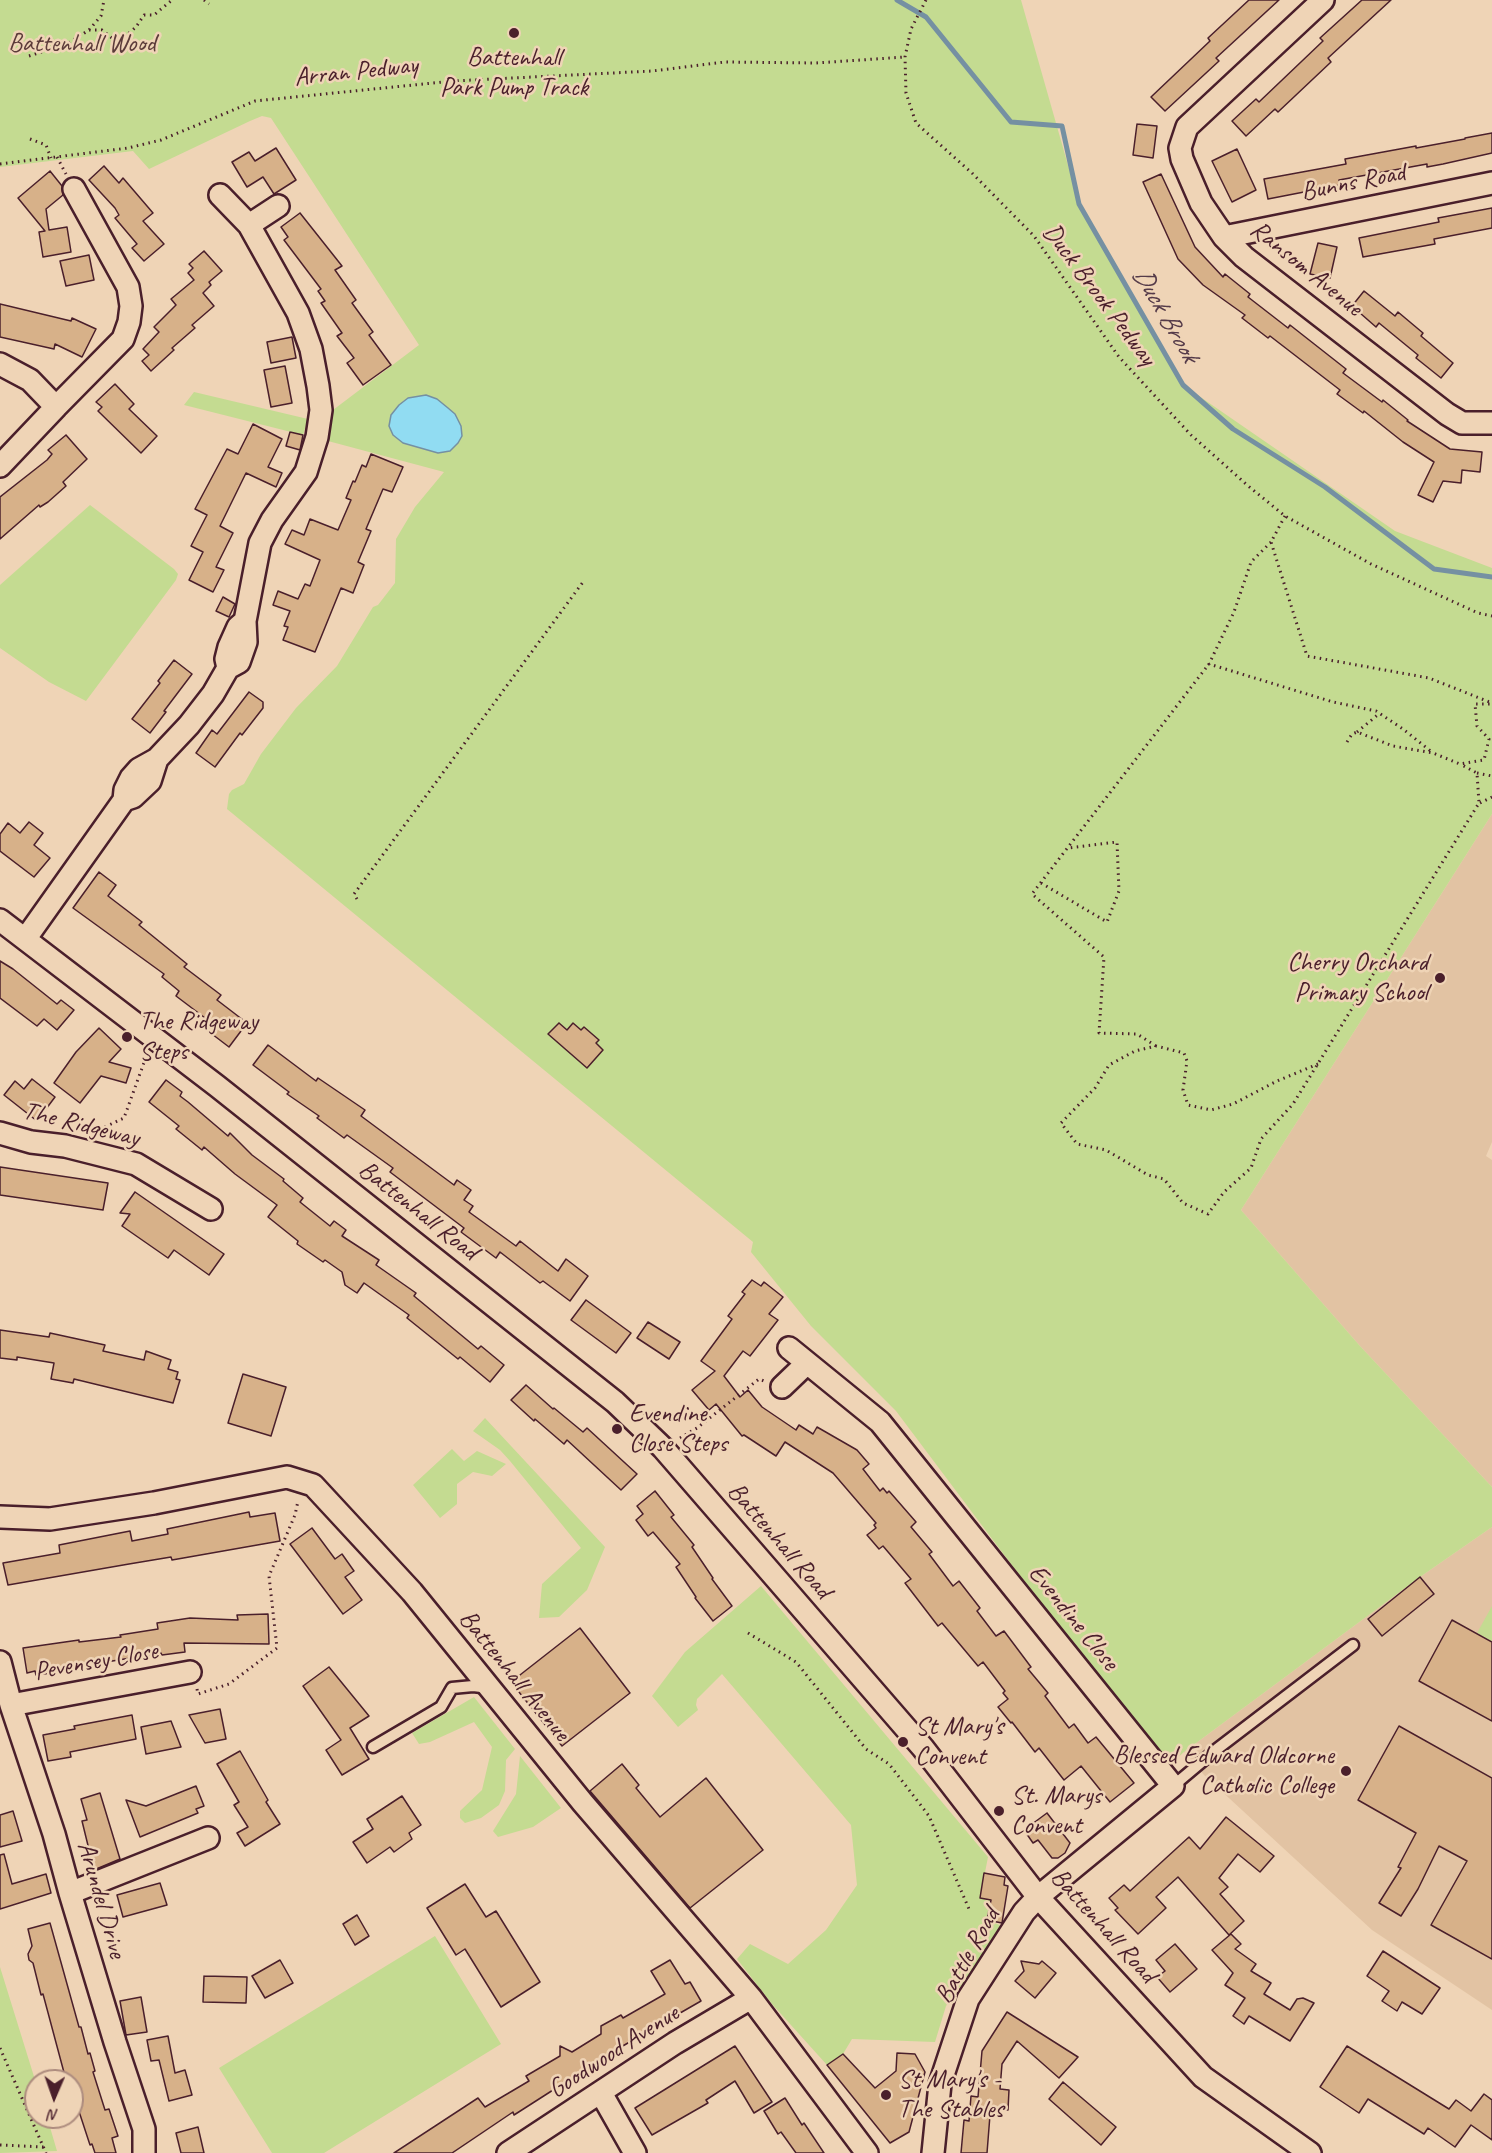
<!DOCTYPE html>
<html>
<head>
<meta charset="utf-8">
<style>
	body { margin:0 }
	#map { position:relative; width:1492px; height:2153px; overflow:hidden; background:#efd4b6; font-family:Caveat,sans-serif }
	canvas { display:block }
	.north { position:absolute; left:24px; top:2069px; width:60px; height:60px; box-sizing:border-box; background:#efd4b6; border:2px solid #ad8c7e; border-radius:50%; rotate:182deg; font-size:16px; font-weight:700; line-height:24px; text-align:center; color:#4a1f2b }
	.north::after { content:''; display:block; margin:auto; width:21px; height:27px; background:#4a1f2b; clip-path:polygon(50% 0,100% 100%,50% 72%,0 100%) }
</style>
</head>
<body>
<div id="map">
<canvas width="1492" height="2153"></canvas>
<div class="north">N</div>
</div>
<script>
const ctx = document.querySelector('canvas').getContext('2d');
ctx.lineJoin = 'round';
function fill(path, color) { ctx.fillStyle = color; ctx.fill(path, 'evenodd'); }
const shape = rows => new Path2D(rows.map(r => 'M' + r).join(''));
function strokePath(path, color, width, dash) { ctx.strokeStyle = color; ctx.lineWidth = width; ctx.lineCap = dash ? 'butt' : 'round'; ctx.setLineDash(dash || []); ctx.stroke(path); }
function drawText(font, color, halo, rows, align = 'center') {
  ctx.font = font + ' Caveat,sans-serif'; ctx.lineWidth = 5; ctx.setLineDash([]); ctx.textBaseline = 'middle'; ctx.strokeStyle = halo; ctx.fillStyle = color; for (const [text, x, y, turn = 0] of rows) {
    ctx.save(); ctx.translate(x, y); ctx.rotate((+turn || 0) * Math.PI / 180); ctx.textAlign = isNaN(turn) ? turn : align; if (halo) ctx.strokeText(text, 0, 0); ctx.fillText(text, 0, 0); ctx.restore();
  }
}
fill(shape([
	[1492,814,1492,1142,1486,1156,1492,1160,1492,1487,1360,1346,1241,1210],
	[1492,1527,1492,2010,1372,1930,1204,1775,1184,1752,1420,1577]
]), '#e2c3a3');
fill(shape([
	[0,0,1021,0,1079,204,1183,385,1395,531,1492,568,1492,814,1241,1210,1360,1346,1492,1487,1492,1527,1420,1577,1184,1752,1165,1769,896,1411,811,1326,751,1252,753,1242,227,809,229,794,232,790,244,784,261,754,296,708,337,666,373,607,378,605,395,583,396,539,415,507,444,472,328,441,333,410,419,345,271,118,262,116,250,121,149,169,133,151,0,167],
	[194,392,308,419,303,435,184,405],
	[90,505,174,569,178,574,176,580,86,701,49,682,0,648,0,585],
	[485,1418,605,1547,587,1590,559,1617,539,1618,542,1584,581,1548,510,1461,500,1450,473,1431],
	[452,1449,464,1461,477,1451,506,1464,492,1476,473,1472,457,1484,457,1504,440,1518,413,1485],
	[761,1586,988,1857,980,1898,991,1900,988,1920,1004,1927,946,2006,935,2042,852,2039,843,2054,827,2065,772,2004,737,1959,750,1944,788,1964,826,1930,857,1885,851,1825,722,1674,697,1699,696,1705,698,1710,678,1727,652,1696,685,1652],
	[1492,1606,1492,1642,1477,1633],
	[474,1697,515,1749,506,1760,505,1791,499,1805,481,1818,465,1823,460,1818,460,1811,482,1790,492,1747,474,1722,430,1742,419,1744,412,1733],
	[520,1756,561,1808,533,1827,498,1837,493,1831,516,1794],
	[435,1936,501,2044,324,2153,272,2153,219,2068],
	[0,1967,36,2083,36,2117,47,2117,57,2151,0,2153]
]), '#c4db91');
const water = shape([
	[426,395,437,399,448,408,455,414,461,426,462,436,458,443,450,451,438,453,403,443,393,435,389,426,391,415,399,405,408,398,426,395]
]);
fill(water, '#91dcf2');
strokePath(water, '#7590a2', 1.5);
strokePath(shape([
	[897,0,926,17,1011,122,1062,126,1079,204,1183,385,1233,429,1325,487,1434,569,1492,577]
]), '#7590a2', 5);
const building = shape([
	[1249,0,1279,0,1216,58,1219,61,1165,111,1151,97,1210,41,1208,38,1249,0],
	[1362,0,1391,0,1328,58,1331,62,1278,112,1275,109,1246,136,1232,121,1256,99,1259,102,1323,41,1320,38,1362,0],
	[1137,124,1157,126,1153,158,1133,155,1137,124],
	[1492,133,1492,153,1443,164,1427,167,1427,164,1339,180,1340,185,1268,199,1264,179,1346,164,1345,159,1416,146,1416,148,1465,139,1465,138,1492,133],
	[276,148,296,180,274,194,263,177,247,187,232,162,249,152,255,161,276,148],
	[1237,149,1256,190,1232,202,1212,161,1237,149],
	[104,166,119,183,123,178,153,213,143,221,164,244,144,261,132,248,137,244,115,218,119,215,115,208,89,180,104,166],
	[50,171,62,186,63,195,46,209,49,230,67,227,71,252,43,257,39,232,45,231,18,198,50,171],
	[1161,174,1195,247,1223,277,1225,274,1250,294,1248,297,1288,328,1290,325,1346,369,1343,373,1382,402,1383,400,1408,420,1407,421,1450,449,1482,452,1480,472,1462,470,1461,483,1443,481,1433,502,1418,495,1434,462,1403,442,1364,411,1363,413,1337,394,1340,390,1270,336,1268,338,1242,318,1245,315,1203,285,1178,259,1143,182,1161,174],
	[1492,208,1492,228,1434,239,1435,244,1363,257,1359,238,1439,222,1438,218,1492,208],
	[300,213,342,266,335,270,356,300,352,303,373,332,369,335,391,365,363,385,347,363,354,358,337,336,342,333,321,303,325,301,318,291,321,289,284,240,288,237,281,227,300,213],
	[1318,243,1337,247,1330,278,1310,274,1318,243],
	[204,251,222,271,209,282,211,285,203,293,214,306,192,325,195,328,172,348,174,350,151,371,142,361,149,355,143,349,159,332,154,327,176,305,171,299,194,280,188,273,193,268,189,264,204,251],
	[89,255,94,280,66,286,60,261,89,255],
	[1364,291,1395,316,1398,312,1423,333,1421,336,1453,363,1441,378,1416,358,1418,355,1379,323,1376,327,1352,306,1364,291],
	[0,304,71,321,72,318,96,329,82,357,55,344,54,349,0,337,0,304],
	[292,337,296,358,271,363,267,342,292,337],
	[285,366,292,403,271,407,264,370,285,366],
	[115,384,134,404,129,409,157,436,141,453,98,411,102,407,96,402,115,384],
	[253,424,282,439,268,467,282,473,276,487,246,473,220,526,233,533,216,567,224,570,213,592,189,580,203,552,191,546,207,515,195,509,227,449,238,454,253,424],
	[290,432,303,435,300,450,286,446,290,432],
	[66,435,87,459,63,482,66,486,48,502,40,507,39,505,0,539,0,497,47,460,52,454,48,450,66,435],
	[371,454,403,467,392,492,383,489,366,529,371,531,358,562,364,565,353,593,341,588,315,652,283,640,288,627,284,626,290,611,273,605,278,591,298,599,305,584,310,586,320,560,285,544,292,530,304,535,310,519,338,530,351,500,346,498,353,481,355,482,362,465,366,467,371,454],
	[223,597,235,604,229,617,216,611,223,597],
	[174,660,192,674,164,711,166,712,150,733,132,719,160,683,158,681,174,660],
	[249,692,263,702,263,708,242,735,240,733,215,767,196,753,212,730,217,734,249,692],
	[29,822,43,833,34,845,50,858,34,877,0,851,0,834,8,823,20,833,29,822],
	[99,872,116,885,108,896,142,922,139,925,187,964,184,967,221,995,217,1000,247,1023,229,1047,208,1031,213,1024,176,996,179,991,162,977,164,974,73,908,99,872],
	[0,961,13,969,57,1004,61,1000,74,1010,57,1030,44,1019,37,1026,0,998,0,961],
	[559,1023,567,1030,573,1023,581,1030,584,1027,599,1040,596,1043,603,1050,587,1068,548,1034,559,1023],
	[99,1028,121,1049,109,1062,131,1068,126,1083,101,1076,80,1103,54,1083,76,1052,99,1028],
	[268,1045,316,1081,318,1078,365,1110,361,1116,454,1185,457,1180,471,1190,464,1200,473,1206,469,1212,516,1246,520,1241,558,1271,566,1259,588,1276,570,1301,543,1281,540,1283,500,1252,496,1258,461,1232,464,1228,390,1172,393,1168,347,1135,344,1138,317,1118,319,1116,287,1094,289,1092,253,1065,268,1045],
	[32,1079,55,1097,37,1121,4,1095,15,1081,24,1089,32,1079],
	[166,1080,182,1092,180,1096,188,1102,228,1136,230,1133,252,1155,284,1179,283,1181,303,1198,300,1202,330,1226,334,1221,346,1230,342,1236,379,1260,376,1265,416,1293,414,1296,478,1349,481,1346,504,1365,490,1382,460,1357,458,1359,407,1318,409,1315,364,1283,357,1293,345,1285,342,1272,325,1260,323,1262,297,1244,298,1241,268,1217,277,1205,235,1174,204,1147,202,1150,176,1129,179,1126,149,1102,166,1080],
	[0,1167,108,1183,103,1210,0,1195,0,1167],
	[135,1192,224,1254,209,1275,174,1250,168,1258,122,1226,130,1214,120,1213,135,1192],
	[752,1280,761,1286,764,1282,783,1297,769,1314,778,1320,750,1356,743,1351,724,1376,740,1397,748,1390,762,1407,796,1430,799,1425,813,1434,817,1427,857,1450,869,1464,863,1469,880,1491,883,1488,887,1493,889,1491,916,1522,911,1527,932,1552,929,1554,953,1586,959,1581,980,1608,977,1611,996,1636,1004,1631,1031,1667,1028,1669,1048,1693,1045,1696,1069,1728,1074,1724,1088,1743,1096,1737,1134,1783,1110,1802,1081,1766,1064,1780,1039,1748,1035,1752,1012,1722,1011,1723,998,1707,1008,1699,1003,1693,1005,1691,983,1662,978,1666,942,1623,938,1626,905,1583,911,1579,883,1546,879,1549,867,1535,876,1528,874,1525,876,1523,833,1473,785,1442,776,1456,744,1435,742,1436,716,1404,709,1410,692,1390,715,1371,701,1361,732,1319,728,1316,745,1294,742,1292,752,1280],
	[586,1300,631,1333,616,1353,571,1320,586,1300],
	[648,1322,680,1342,669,1359,637,1338,648,1322],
	[0,1330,49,1337,50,1333,105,1345,103,1351,144,1360,146,1351,171,1360,168,1369,178,1372,176,1379,180,1380,173,1403,74,1379,73,1383,51,1379,54,1363,17,1357,17,1360,0,1358,0,1330],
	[243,1374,286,1387,271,1436,228,1423,243,1374],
	[526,1385,553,1409,554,1408,583,1432,587,1428,637,1474,621,1490,567,1440,564,1444,535,1419,534,1421,511,1400,526,1385],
	[655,1491,674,1515,671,1517,694,1545,692,1547,713,1578,712,1579,732,1606,713,1621,695,1598,696,1597,676,1567,680,1564,653,1532,648,1536,636,1520,643,1514,637,1506,655,1491],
	[249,1512,250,1517,275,1513,280,1541,172,1560,171,1557,129,1564,8,1585,3,1563,60,1553,59,1545,130,1531,132,1541,168,1534,167,1529,249,1512],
	[312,1528,335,1559,342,1554,354,1571,345,1577,362,1600,343,1614,290,1544,312,1528],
	[1420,1577,1434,1594,1382,1636,1368,1619,1420,1577],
	[268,1614,269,1644,184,1643,185,1652,162,1655,161,1653,88,1665,88,1662,50,1669,51,1673,36,1675,35,1671,27,1673,23,1648,79,1640,79,1642,121,1637,120,1635,158,1629,157,1623,190,1618,238,1620,237,1615,268,1614],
	[1452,1620,1492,1642,1492,1721,1419,1681,1452,1620],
	[580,1628,630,1693,562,1746,511,1682,580,1628],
	[329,1667,369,1716,350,1728,369,1759,342,1775,326,1750,341,1740,303,1686,329,1667],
	[220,1709,226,1739,205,1743,189,1715,220,1709],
	[132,1715,136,1739,70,1752,71,1757,48,1761,43,1735,75,1729,74,1726,132,1715],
	[171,1721,181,1747,146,1754,141,1727,171,1721],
	[1399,1726,1492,1778,1492,1959,1431,1925,1467,1861,1439,1846,1418,1889,1401,1916,1379,1903,1401,1868,1398,1867,1416,1833,1358,1800,1399,1726],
	[240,1751,268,1800,266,1802,280,1824,245,1846,237,1833,248,1827,234,1805,239,1802,217,1764,240,1751],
	[622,1764,639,1785,636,1788,660,1817,706,1778,763,1850,690,1908,590,1791,622,1764],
	[196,1786,204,1806,196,1809,198,1813,140,1837,126,1800,146,1806,196,1786],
	[100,1793,120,1859,94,1870,82,1821,87,1820,81,1799,100,1793],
	[402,1796,421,1825,409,1833,412,1839,394,1852,390,1847,367,1863,353,1842,373,1829,367,1819,402,1796],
	[13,1811,22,1841,0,1847,0,1815,13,1811],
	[1047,1813,1070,1843,1065,1853,1058,1858,1052,1858,1038,1840,1033,1843,1024,1830,1047,1813],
	[1226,1817,1274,1856,1260,1872,1238,1854,1219,1878,1228,1887,1220,1894,1244,1921,1229,1935,1178,1877,1156,1897,1166,1908,1138,1934,1115,1910,1118,1908,1109,1898,1124,1885,1130,1891,1189,1837,1200,1849,1226,1817],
	[4,1854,12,1884,46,1874,51,1893,0,1909,0,1855,4,1854],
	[984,1873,1005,1877,1004,1885,1008,1886,1002,1923,987,1920,991,1900,980,1898,984,1873],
	[160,1883,167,1905,123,1917,117,1895,160,1883],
	[465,1884,486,1917,496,1911,540,1982,501,2007,465,1949,456,1955,427,1908,465,1884],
	[357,1915,369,1936,355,1945,343,1924,357,1915],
	[50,1923,79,2027,81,2027,88,2054,90,2053,95,2071,93,2072,105,2110,109,2109,118,2136,112,2138,116,2153,95,2153,92,2144,90,2145,72,2090,72,2081,66,2080,43,1994,41,1995,33,1963,29,1960,28,1954,32,1946,28,1929,50,1923],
	[1231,1934,1241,1944,1235,1949,1256,1964,1251,1971,1271,1983,1264,1994,1290,2010,1297,1999,1303,1998,1314,2003,1290,2041,1249,2016,1244,2024,1233,2016,1245,1998,1225,1985,1233,1973,1212,1950,1231,1934],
	[1175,1944,1197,1969,1170,1992,1157,1977,1165,1971,1156,1960,1175,1944],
	[1383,1951,1440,1988,1422,2014,1402,2002,1397,2011,1382,2001,1389,1991,1367,1976,1383,1951],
	[280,1960,293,1983,265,1998,252,1976,280,1960],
	[670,1960,685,1984,690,1982,701,2001,614,2051,514,2115,513,2112,452,2153,394,2153,478,2098,485,2107,529,2081,526,2076,560,2056,560,2046,572,2052,601,2034,601,2026,621,2015,623,2018,665,1994,651,1971,670,1960],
	[1021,1961,1039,1964,1042,1961,1056,1973,1035,1998,1015,1981,1024,1971,1021,1961],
	[204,1976,247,1977,246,2003,203,2002,204,1976],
	[141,1997,147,2032,126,2035,120,2001,141,1997],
	[1007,2012,1078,2057,1059,2078,1017,2041,1002,2064,1000,2089,1009,2090,1008,2110,996,2109,996,2115,990,2115,987,2153,961,2153,964,2120,969,2121,971,2096,978,2097,982,2051,1007,2012],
	[168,2036,175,2073,185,2070,192,2095,169,2101,159,2060,151,2061,147,2040,168,2036],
	[735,2046,772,2102,754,2113,735,2081,706,2100,708,2103,652,2135,635,2108,735,2046],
	[1347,2046,1449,2109,1456,2100,1471,2111,1484,2094,1492,2100,1492,2140,1471,2125,1455,2147,1428,2128,1424,2134,1368,2099,1359,2113,1320,2087,1347,2046],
	[897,2053,915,2054,925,2072,909,2132,890,2143,827,2065,843,2054,875,2088,896,2071,897,2053],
	[1063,2082,1116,2127,1101,2145,1049,2099,1063,2082],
	[785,2098,802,2125,804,2123,824,2153,796,2153,781,2132,778,2134,764,2111,785,2098],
	[198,2127,204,2153,181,2153,176,2133,198,2127]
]);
fill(building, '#d7b189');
strokePath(building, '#4a1f2b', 1.5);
const lane = shape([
	[373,1747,441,1707,452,1688,473,1686,490,1688],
	[1173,1786,1217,1749,1353,1645]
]);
const street = shape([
	[1323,0,1187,127,1180,148,1182,159,1201,203,1224,237,1244,257,1447,414,1462,423,1492,423],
	[249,225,278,206],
	[1224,237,1492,183],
	[0,364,30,380,56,407,0,466],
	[56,407,123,339,129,322,131,306,128,287,74,189],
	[228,668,226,659,229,647,238,627,245,621],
	[124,800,133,797,150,781,157,759],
	[0,920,217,1086,615,1402,663,1448,923,1748,1038,1897,1203,2077,1310,2153],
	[26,938,124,800,125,790,131,778,139,769,157,759,189,725,213,694,228,668,239,662,246,642,245,621,260,543,272,520,306,472,317,437,321,410,318,386,311,349,298,313,249,225,220,195],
	[0,1133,31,1142,65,1146,136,1164,211,1209],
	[789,1348,880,1422,1173,1786,1038,1897,1024,1912,968,1999,940,2084,933,2153],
	[782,1387,806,1364],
	[0,1517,50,1519,154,1503,287,1477,313,1485,412,1592,583,1803,751,1998,867,2153],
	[0,1662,11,1705,54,1834,70,1893,115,2042,144,2129,144,2153],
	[11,1705,190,1672],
	[70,1893,208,1838],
	[601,2093,635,2153],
	[508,2153,675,2043,751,1998]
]);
strokePath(lane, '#4a1f2b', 15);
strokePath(street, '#4a1f2b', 26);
strokePath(shape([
	[204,0,209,4],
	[926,0,911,29,905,57,906,93,916,123,972,173,1034,236,1119,357,1191,435,1247,485,1285,516,1371,564,1478,613,1492,616],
	[89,30,102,30,118,43,136,27,144,15,154,15,172,0],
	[29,56,67,44,89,30,101,16,104,0],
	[30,139,46,145,51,158],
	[57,157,66,174],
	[0,164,128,148,161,140,255,101,453,81,652,71,725,62,816,63,905,57],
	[1285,516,1271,542,1307,656,1429,678,1492,703],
	[1271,542,1251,562,1234,612,1209,664,1333,702,1376,711,1403,729,1433,753],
	[1357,732,1380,713],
	[1347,742,1352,734,1357,732,1393,746,1433,753,1460,764,1484,760,1489,739,1477,726,1475,704,1492,704],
	[1477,773,1492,776],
	[1480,803,1492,797],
	[1041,883,1107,922,1119,891,1117,842,1068,848],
	[357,899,354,894,583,582],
	[1156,1046,1137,1034,1099,1033,1104,957,1032,894,1209,664],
	[1318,1064,1277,1081,1233,1104,1211,1110,1188,1105,1183,1090,1187,1061,1184,1053,1156,1046,1135,1051,1109,1065,1095,1088,1061,1123,1077,1144,1106,1150,1148,1175,1164,1179,1183,1203,1208,1214,1224,1192,1251,1168,1261,1139,1293,1104,1479,803,1477,773,1460,764],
	[94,1132,124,1118,146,1057],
	[680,1438,697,1428,759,1379,764,1381],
	[748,1633,796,1662,866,1749,889,1764,929,1816,969,1909],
	[197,1689,198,1694,229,1684,277,1648,269,1576,295,1515,298,1501],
	[0,2048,46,2153],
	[0,2145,44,2147]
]), '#4a1f2b', 3, [1.5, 4.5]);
strokePath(lane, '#efd4b6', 10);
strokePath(street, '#efd4b6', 21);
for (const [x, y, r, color] of [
	[514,33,6,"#4a1f2b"],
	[1440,978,6,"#4a1f2b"],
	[127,1037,6,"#4a1f2b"],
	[617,1429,6,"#4a1f2b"],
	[903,1742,6,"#4a1f2b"],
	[1346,1771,6,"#4a1f2b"],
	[999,1811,6,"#4a1f2b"],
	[886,2095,6,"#4a1f2b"]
]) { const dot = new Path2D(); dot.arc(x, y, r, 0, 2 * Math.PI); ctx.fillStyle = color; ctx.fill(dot); strokePath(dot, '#efd4b6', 2); }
drawText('26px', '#5c3b3a', '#efd4b6', [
	["Battenhall Wood",82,44]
]);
drawText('26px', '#4a1f2b', '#efd4b6', [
	["Battenhall",514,58,"center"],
	["Park Pump Track",514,88,"center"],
	["Cherry Orchard",1428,963,"right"],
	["Primary School",1428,993,"right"],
	["The Ridgeway",139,1022],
	["Steps",139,1052],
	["Evendine",629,1414],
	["Close Steps",629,1444],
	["St Mary's",915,1727],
	["Convent",915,1757],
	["Blessed Edward Oldcorne",1334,1756,"right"],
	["Catholic College",1334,1786,"right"],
	["St. Marys",1011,1796],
	["Convent",1011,1826],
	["St Mary's -",898,2080],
	["The Stables",898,2110]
], 'left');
drawText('26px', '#4a1f2b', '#efd4b6', [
	["Arran Pedway",356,72,-6],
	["Bunns Road",1353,183,-11],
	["Ransom Avenue",1306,269,39],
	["Duck Brook Pedway",1099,295,53],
	["The Ridgeway",81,1125,14],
	["Battenhall Road",418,1211,38],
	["Battenhall Road",779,1541,49],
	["Evendine Close",1073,1618,51],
	["Pevensey Close",96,1662,-10],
	["Battenhall Avenue",514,1676,51],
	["Arundel Drive",101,1900,74],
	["Battenhall Road",1103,1926,48],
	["Battle Road",968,1956,-61],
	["Goodwood Avenue",614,2052,-33]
]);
drawText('italic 27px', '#553b49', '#efd4b6', [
	["Duck Brook",1165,315,60]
]);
</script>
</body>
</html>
